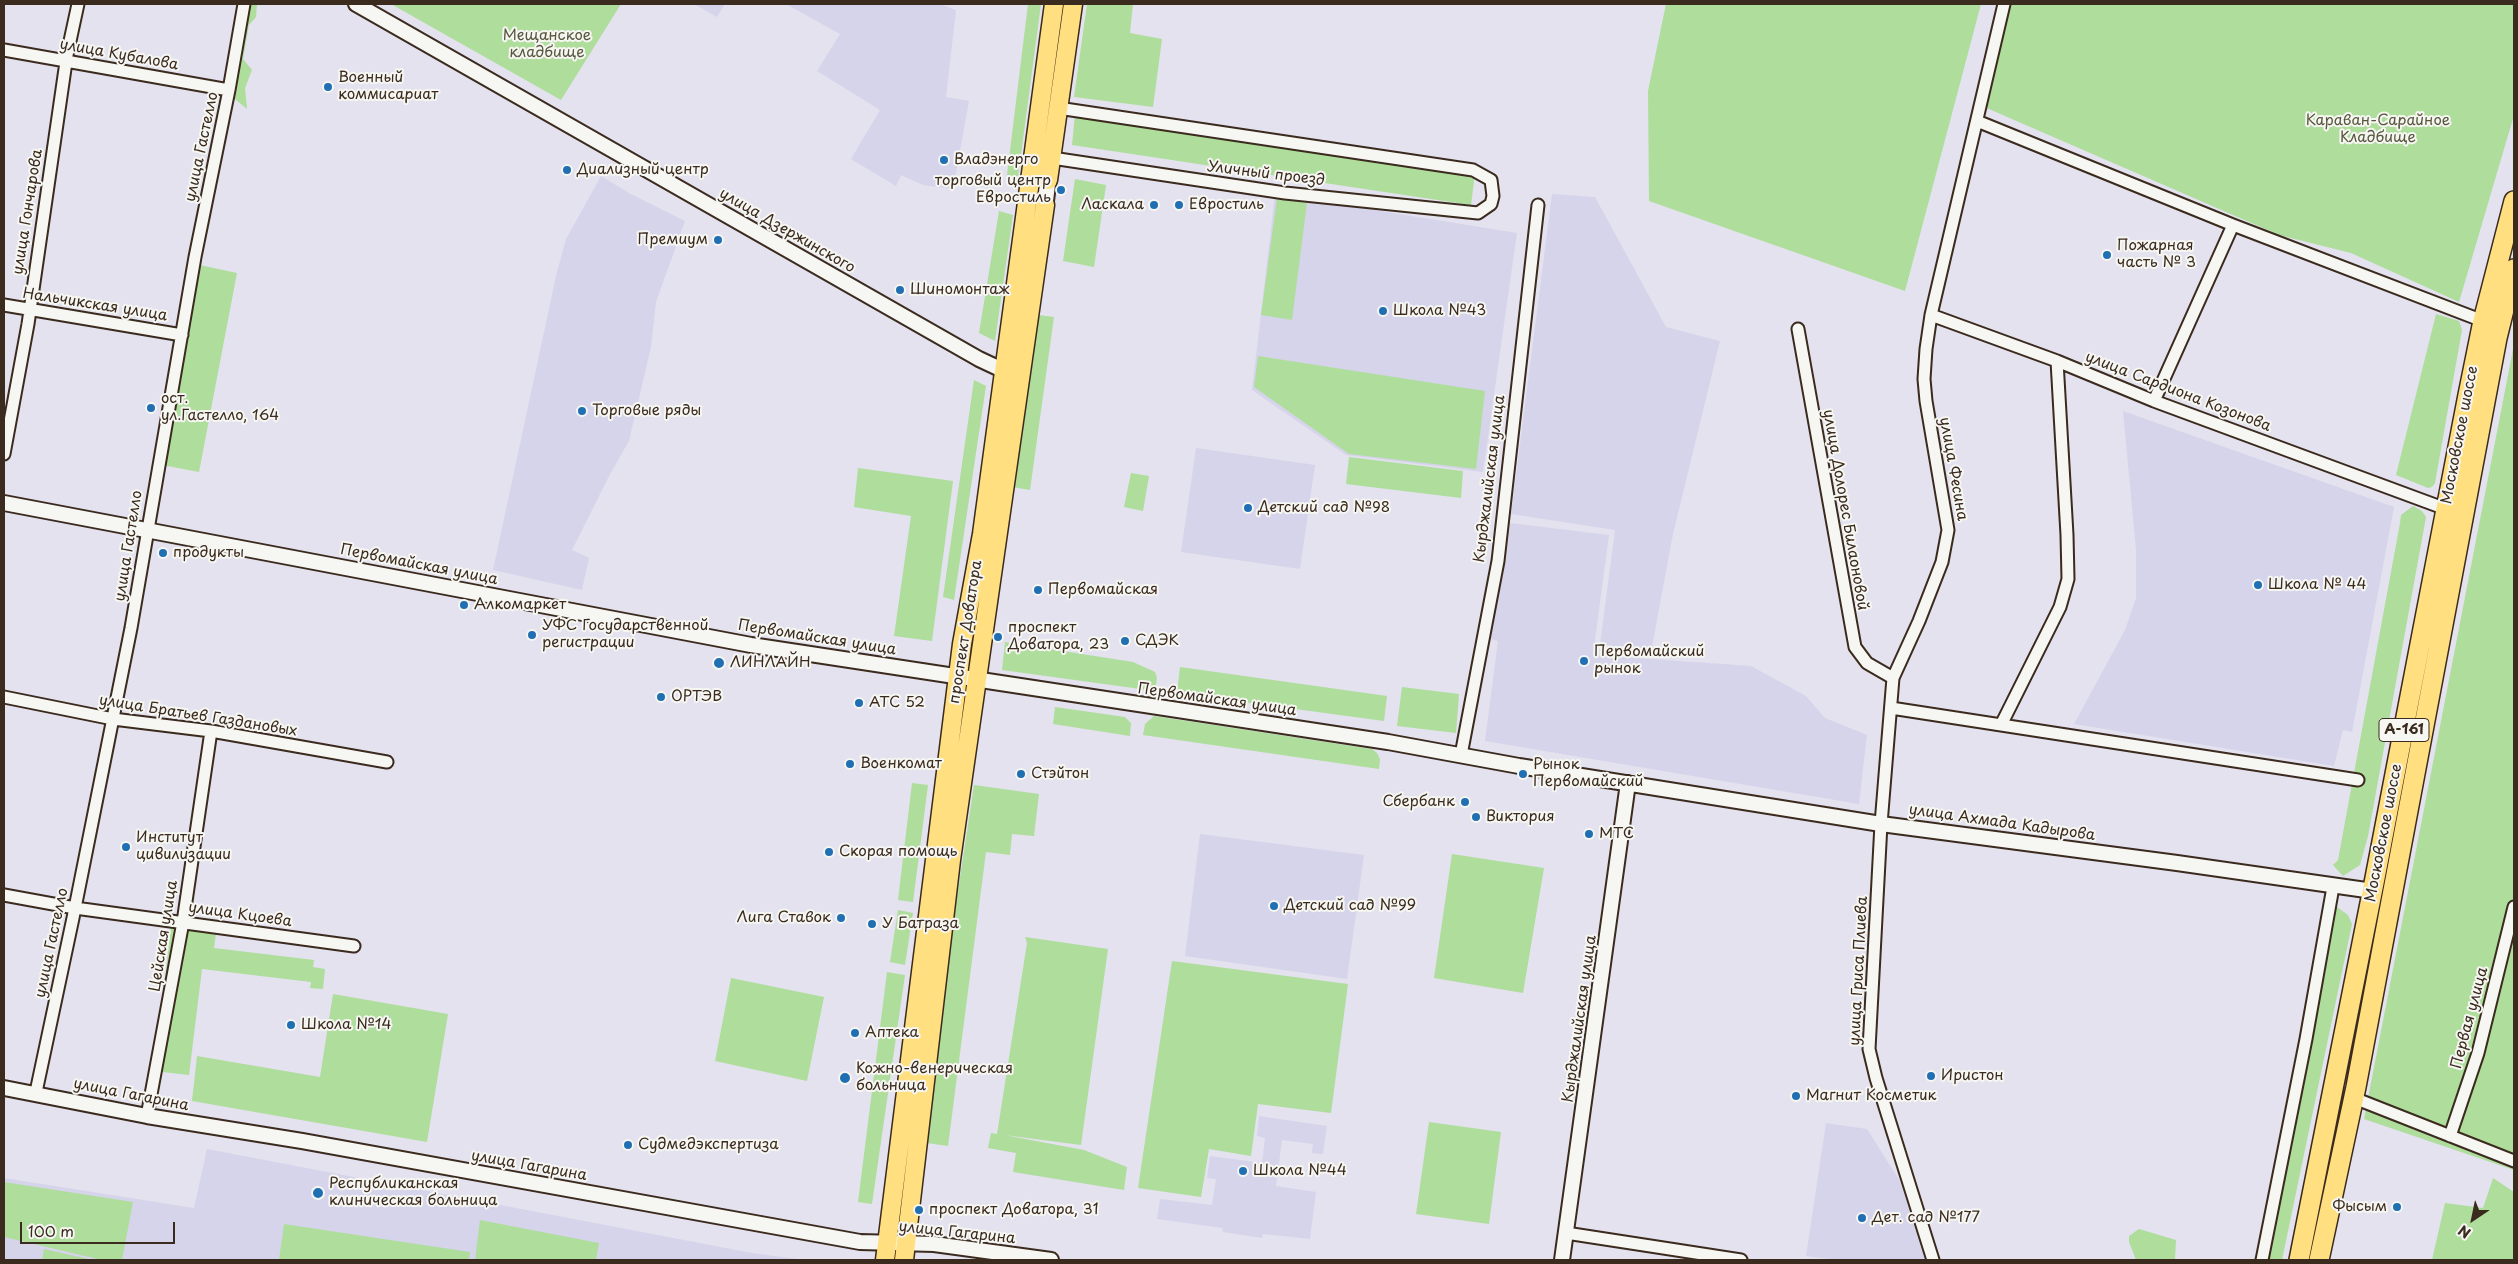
<!DOCTYPE html>
<html>
<head>
<meta charset="utf-8">
<style>
	body { margin:0 }
	#map { position:relative; width:2518px; height:1264px; overflow:hidden; background:#e3e2ee; font-family:"Playpen Sans",sans-serif }
	canvas { display:block }
	.frame { position:absolute; inset:0; border:5px solid #3b2a1e; pointer-events:none }
	.north { position:absolute; left:2448px; top:1194px; width:50px; height:50px; -webkit-text-stroke:4px #f6f6f2; paint-order:stroke; rotate:214deg; font-size:14px; font-weight:700; line-height:20px; text-align:center; color:#3b2a1e }
	.north::after { content:''; display:block; margin:auto; width:18px; height:22px; background:#3b2a1e; clip-path:polygon(50% 0,100% 100%,50% 72%,0 100%) }
	.scale { position:absolute; left:20px; top:1222px; width:155px; height:22px; box-sizing:border-box; border:2px solid #3b2a1e; border-top:0; padding-left:6px; font-size:15px; line-height:18px; white-space:nowrap; color:#3b2a1e; -webkit-text-stroke:4px #f6f6f2; paint-order:stroke }
</style>
</head>
<body>
<div id="map">
<canvas width="2518" height="1264"></canvas>
<div class="frame"></div>
<div class="north">N</div>
<div class="scale">100 m</div>
</div>
<script>
const ctx = document.querySelector('canvas').getContext('2d');
ctx.lineJoin = 'round';
function fill(path, color) { ctx.fillStyle = color; ctx.fill(path, 'evenodd'); }
const shape = rows => new Path2D(rows.map(r => 'M' + r).join(''));
function strokePath(path, color, width, dash) { ctx.strokeStyle = color; ctx.lineWidth = width; ctx.lineCap = dash ? 'butt' : 'round'; ctx.setLineDash(dash || []); ctx.stroke(path); }
function drawText(font, color, halo, rows, align = 'center') {
  ctx.font = font + ' "Playpen Sans",sans-serif'; ctx.lineWidth = 4; ctx.setLineDash([]); ctx.textBaseline = 'middle'; ctx.strokeStyle = halo; ctx.fillStyle = color; for (const [text, x, y, turn = 0] of rows) {
    ctx.save(); ctx.translate(x, y); ctx.rotate((+turn || 0) * Math.PI / 180); ctx.textAlign = isNaN(turn) ? turn : align; if (halo) ctx.strokeText(text, 0, 0); ctx.fillText(text, 0, 0); ctx.restore();
  }
}
fill(shape([
	[694,4,725,4,717,17],
	[786,4,940,4,956,10,946,97,969,101,953,189,923,185,901,175,896,186,851,159,880,110,817,71,840,34],
	[601,176,629,193,685,221,656,302,651,347,629,441,609,476,572,550,589,558,582,590,493,570,556,276,566,239],
	[1275,194,1517,233,1483,472,1346,455,1252,390],
	[1552,194,1595,197,1666,327,1720,341,1673,534,1651,652,1600,644,1615,530,1511,514],
	[2123,411,2394,507,2352,732,2343,730,2334,766,2074,724,2125,630,2136,598,2136,550],
	[1196,448,1315,465,1300,569,1181,552],
	[1502,522,1609,535,1593,655,1751,666,1806,696,1825,718,1867,735,1859,804,1485,741,1498,641,1488,638],
	[1200,834,1364,855,1347,979,1185,956],
	[1259,1116,1327,1126,1323,1154,1312,1153,1313,1144,1282,1140,1276,1186,1316,1192,1310,1239,1263,1234,1262,1238,1223,1232,1222,1228,1157,1219,1160,1199,1212,1205,1216,1179,1207,1178,1210,1156,1262,1163,1265,1138,1257,1136],
	[1826,1123,1867,1129,1900,1181,1925,1260,1837,1260,1806,1256],
	[207,1149,752,1253,805,1260,4,1260,4,1178,194,1208]
]), '#d6d4eb');
fill(shape([
	[241,4,257,4,256,17,249,25,243,59,252,70,245,88,247,109,230,95],
	[391,4,621,4,561,100],
	[1028,4,1041,4,1018,177,1007,175],
	[1087,4,1133,4,1130,33,1162,39,1153,107,1074,97],
	[1666,4,1981,4,1905,291,1649,201,1648,91],
	[2006,4,2514,4,2514,115,2459,302,2351,253,2279,235,1982,106],
	[1075,114,1475,173,1471,205,1072,145],
	[1075,179,1106,185,1094,267,1063,261],
	[1277,198,1307,203,1292,320,1261,315],
	[999,211,1013,215,995,341,979,333],
	[195,264,237,273,199,472,157,464],
	[2436,314,2459,321,2462,330,2435,483,2432,487,2428,488,2396,475],
	[1038,315,1054,317,1030,490,1012,487],
	[2514,344,2514,1170,2364,1119],
	[1258,356,1485,391,1476,469,1349,454,1254,387],
	[974,380,986,386,954,600,943,597],
	[1349,457,1463,471,1461,498,1346,484],
	[858,468,953,481,932,641,894,636,911,516,854,507],
	[1131,473,1149,476,1143,511,1124,507],
	[2413,506,2422,511,2426,517,2368,836,2360,865,2343,876,2333,865,2338,860,2400,523,2401,515],
	[1005,642,1133,662,1155,672,1157,678,1155,691,1002,670],
	[1180,667,1387,696,1384,721,1177,693],
	[1402,687,1459,694,1456,733,1397,726],
	[1055,707,1125,717,1131,723,1130,736,1053,724],
	[1154,716,1372,749,1377,753,1380,759,1379,769,1143,735,1145,724],
	[912,783,928,785,913,902,898,900],
	[974,785,1039,794,1034,836,1012,834,1010,855,986,852,948,1146,920,1142],
	[1452,854,1544,868,1523,993,1434,978],
	[2337,907,2348,915,2352,924,2282,1260,2261,1260,2332,909],
	[898,910,913,913,905,965,890,962],
	[171,927,216,933,214,948,314,960,313,967,325,969,323,989,310,988,311,982,202,969,189,1075,154,1071],
	[1025,937,1108,949,1081,1145,1004,1135,1084,1150,1127,1167,1124,1190,1013,1172,1016,1153,988,1148,991,1133,997,1134,1027,943],
	[1172,961,1348,984,1331,1113,1258,1104,1251,1156,1209,1149,1201,1197,1138,1188],
	[887,972,905,975,872,1204,858,1202],
	[731,978,824,997,807,1081,715,1061],
	[333,994,448,1014,427,1142,192,1101,197,1056,320,1077],
	[1429,1122,1501,1132,1489,1224,1416,1214],
	[2493,1178,2514,1192,2514,1260,2432,1260,2445,1203,2483,1208],
	[4,1182,133,1202,122,1260,102,1260,4,1237],
	[480,1220,599,1243,596,1260,475,1260],
	[284,1224,470,1252,469,1260,279,1260],
	[2139,1229,2176,1240,2175,1260,2136,1260,2129,1242,2129,1236],
	[44,1249,93,1260,42,1260]
]), '#aedd9c');
const minor = shape([
	[4,50,229,90],
	[1977,121,2233,225,2483,321],
	[1052,158,1285,193,1478,213,1491,204,1493,196,1491,180,1473,170,1058,108],
	[4,305,182,335],
	[1931,315,2057,361,2154,401,2446,509],
	[1798,329,1855,647,1867,663,1893,678],
	[2154,401,2233,225],
	[4,454,28,324,67,55,78,4],
	[4,697,113,719,211,731,387,762],
	[1891,708,2358,780],
	[2002,723,2060,607,2068,579,2067,535,2057,361],
	[1461,755,1498,561,1538,205],
	[4,895,75,908,354,946],
	[36,1092,73,918,131,628,195,257,229,90,244,4],
	[2354,1098,2514,1161],
	[147,1116,183,922,211,731],
	[2450,1136,2478,1053,2514,907],
	[1566,1233,1741,1260],
	[1933,1260,1876,1078,1869,1049,1881,824,1893,678,1919,621,1942,562,1948,530,1926,401,1924,379,1926,349,1931,315,2004,4],
	[2262,1260,2306,1039,2333,887]
]);
const tertiary = shape([
	[356,4,979,359,1013,375],
	[4,503,751,645,1388,742,1519,766,1881,824,2177,863,2373,891],
	[4,1088,147,1116,302,1141,860,1242,934,1244,1051,1260],
	[1562,1260,1628,783]
]);
const secondary = shape([
	[1045,205,1048,180]
]);
const primary = shape([
	[1048,180,1073,4],
	[885,1260,962,644,982,534,1054,4],
	[904,1260,951,860,1045,205]
]);
const trunk = shape([
	[2299,1260,2375,878,2468,395,2483,321,2514,201],
	[2319,1260,2356,1087,2497,338,2514,269]
]);
strokePath(minor, '#3b2a1e', 15);
strokePath(tertiary, '#3b2a1e', 18);
strokePath(secondary, '#3b2a1e', 19);
strokePath(primary, '#3b2a1e', 21);
strokePath(trunk, '#3b2a1e', 22);
strokePath(minor, '#f6f6f2', 11);
strokePath(tertiary, '#f6f6f2', 14);
strokePath(secondary, '#f6f6f2', 15);
strokePath(primary, '#ffdf80', 18);
strokePath(trunk, '#ffdf80', 19);
for (const [x, y, r, color] of [
	[328,87,5,"#1f6fb2"],
	[944,160,5,"#1f6fb2"],
	[567,170,5,"#1f6fb2"],
	[1061,190,5,"#1f6fb2"],
	[1154,205,5,"#1f6fb2"],
	[1179,205,5,"#1f6fb2"],
	[718,240,5,"#1f6fb2"],
	[2107,255,5,"#1f6fb2"],
	[900,290,5,"#1f6fb2"],
	[1383,311,5,"#1f6fb2"],
	[151,408,5,"#1f6fb2"],
	[582,411,5,"#1f6fb2"],
	[1248,508,5,"#1f6fb2"],
	[163,553,5,"#1f6fb2"],
	[2258,585,5,"#1f6fb2"],
	[1038,590,5,"#1f6fb2"],
	[464,605,5,"#1f6fb2"],
	[532,635,5,"#1f6fb2"],
	[998,637,5,"#1f6fb2"],
	[1125,641,5,"#1f6fb2"],
	[1584,661,5,"#1f6fb2"],
	[719,663,6,"#1f6fb2"],
	[661,697,5,"#1f6fb2"],
	[859,703,5,"#1f6fb2"],
	[850,764,5,"#1f6fb2"],
	[1021,774,5,"#1f6fb2"],
	[1523,774,5,"#1f6fb2"],
	[1465,802,5,"#1f6fb2"],
	[1476,817,5,"#1f6fb2"],
	[1589,834,5,"#1f6fb2"],
	[126,847,5,"#1f6fb2"],
	[829,852,5,"#1f6fb2"],
	[1274,906,5,"#1f6fb2"],
	[841,918,5,"#1f6fb2"],
	[872,924,5,"#1f6fb2"],
	[291,1025,5,"#1f6fb2"],
	[855,1033,5,"#1f6fb2"],
	[1931,1076,5,"#1f6fb2"],
	[845,1078,6,"#1f6fb2"],
	[1796,1096,5,"#1f6fb2"],
	[628,1145,5,"#1f6fb2"],
	[1243,1171,5,"#1f6fb2"],
	[318,1193,6,"#1f6fb2"],
	[2397,1207,5,"#1f6fb2"],
	[919,1210,5,"#1f6fb2"],
	[1862,1218,5,"#1f6fb2"]
]) { const dot = new Path2D(); dot.arc(x, y, r, 0, 2 * Math.PI); ctx.fillStyle = color; ctx.fill(dot); strokePath(dot, '#f6f6f2', 2); }
for (const [x, y, w] of [
	[2404,730,50]
]) { const box = new Path2D(); box.roundRect(x - w / 2, y - 11.5, w, 23, 4); ctx.fillStyle = '#f6f6f2'; ctx.fill(box); strokePath(box, '#3b2a1e', 1); }
drawText('bold 14px', '#3b2a1e', null, [
	["А-161",2404,730]
]);
drawText('15px', '#58573e', '#f6f6f2', [
	["Мещанское",547,36],
	["кладбище",547,53],
	["Караван-Сарайное",2378,121],
	["Кладбище",2378,138]
]);
drawText('15px', '#3b2a1e', '#f6f6f2', [
	["улица Кубалова",119,55,10],
	["улица Гастелло",202,147,-78],
	["Уличный проезд",1266,174,7],
	["улица Гончарова",28,212,-81],
	["улица Дзержинского",787,231,30],
	["Нальчикская улица",95,305,9],
	["улица Сардиона Козонова",2178,392,21],
	["Московское шоссе",2460,435,-79],
	["улица Фесина",1953,469,80],
	["Кырджалийская улица",1490,479,-83],
	["улица Долорес Билаоновой",1845,510,80],
	["улица Гастелло",129,546,-81],
	["Первомайская улица",419,565,11],
	["проспект Доватора",966,632,-81],
	["Первомайская улица",817,638,9],
	["Первомайская улица",1217,700,8],
	["улица Братьев Газдановых",198,716,9],
	["улица Ахмада Кадырова",2002,823,8],
	["Московское шоссе",2384,833,-79],
	["улица Кцоева",240,915,8],
	["Цейская улица",164,936,-81],
	["улица Гастелло",52,943,-78],
	["улица Гриса Плиева",1859,971,-87],
	["Первая улица",2470,1018,-75],
	["Кырджалийская улица",1580,1019,-82],
	["улица Гагарина",131,1095,11],
	["улица Гагарина",529,1166,10],
	["улица Гагарина",957,1233,6]
]);
drawText('15px', '#3b2a1e', '#f6f6f2', [
	["Военный",338,78],
	["коммисариат",338,95],
	["Владэнерго",954,160],
	["Диализный центр",577,170],
	["торговый центр",1051,181,"right"],
	["Евростиль",1051,198,"right"],
	["Ласкала",1144,205,"right"],
	["Евростиль",1189,205],
	["Премиум",708,240,"right"],
	["Пожарная",2117,246],
	["часть № 3",2117,263],
	["Шиномонтаж",910,290],
	["Школа №43",1393,311],
	["ост.",161,399],
	["ул.Гастелло, 164",161,416],
	["Торговые ряды",592,411],
	["Детский сад №98",1258,508],
	["продукты",173,553],
	["Школа № 44",2268,585],
	["Первомайская",1048,590],
	["Алкомаркет",474,605],
	["УФС Государственной",542,626],
	["регистрации",542,643],
	["проспект",1008,628],
	["Доватора, 23",1008,645],
	["СДЭК",1135,641],
	["Первомайский",1594,652],
	["рынок",1594,669],
	["ЛИНЛАЙН",730,663],
	["ОРТЭВ",671,697],
	["АТС 52",869,703],
	["Военкомат",860,764],
	["Рынок",1533,765],
	["Первомайский",1533,782],
	["Стэйтон",1031,774],
	["Сбербанк",1455,802,"right"],
	["Виктория",1486,817],
	["МТС",1599,834],
	["Институт",136,838],
	["цивилизации",136,855],
	["Скорая помощь",839,852],
	["Детский сад №99",1284,906],
	["Лига Ставок",831,918,"right"],
	["У Батраза",882,924],
	["Школа №14",301,1025],
	["Аптека",865,1033],
	["Кожно-венерическая",856,1069],
	["больница",856,1086],
	["Иристон",1941,1076],
	["Магнит Косметик",1806,1096],
	["Судмедэкспертиза",638,1145],
	["Школа №44",1253,1171],
	["Республиканская",329,1184],
	["клиническая больница",329,1201],
	["Фысым",2387,1207,"right"],
	["проспект Доватора, 31",929,1210],
	["Дет. сад №177",1872,1218]
], 'left');
</script>
</body>
</html>
